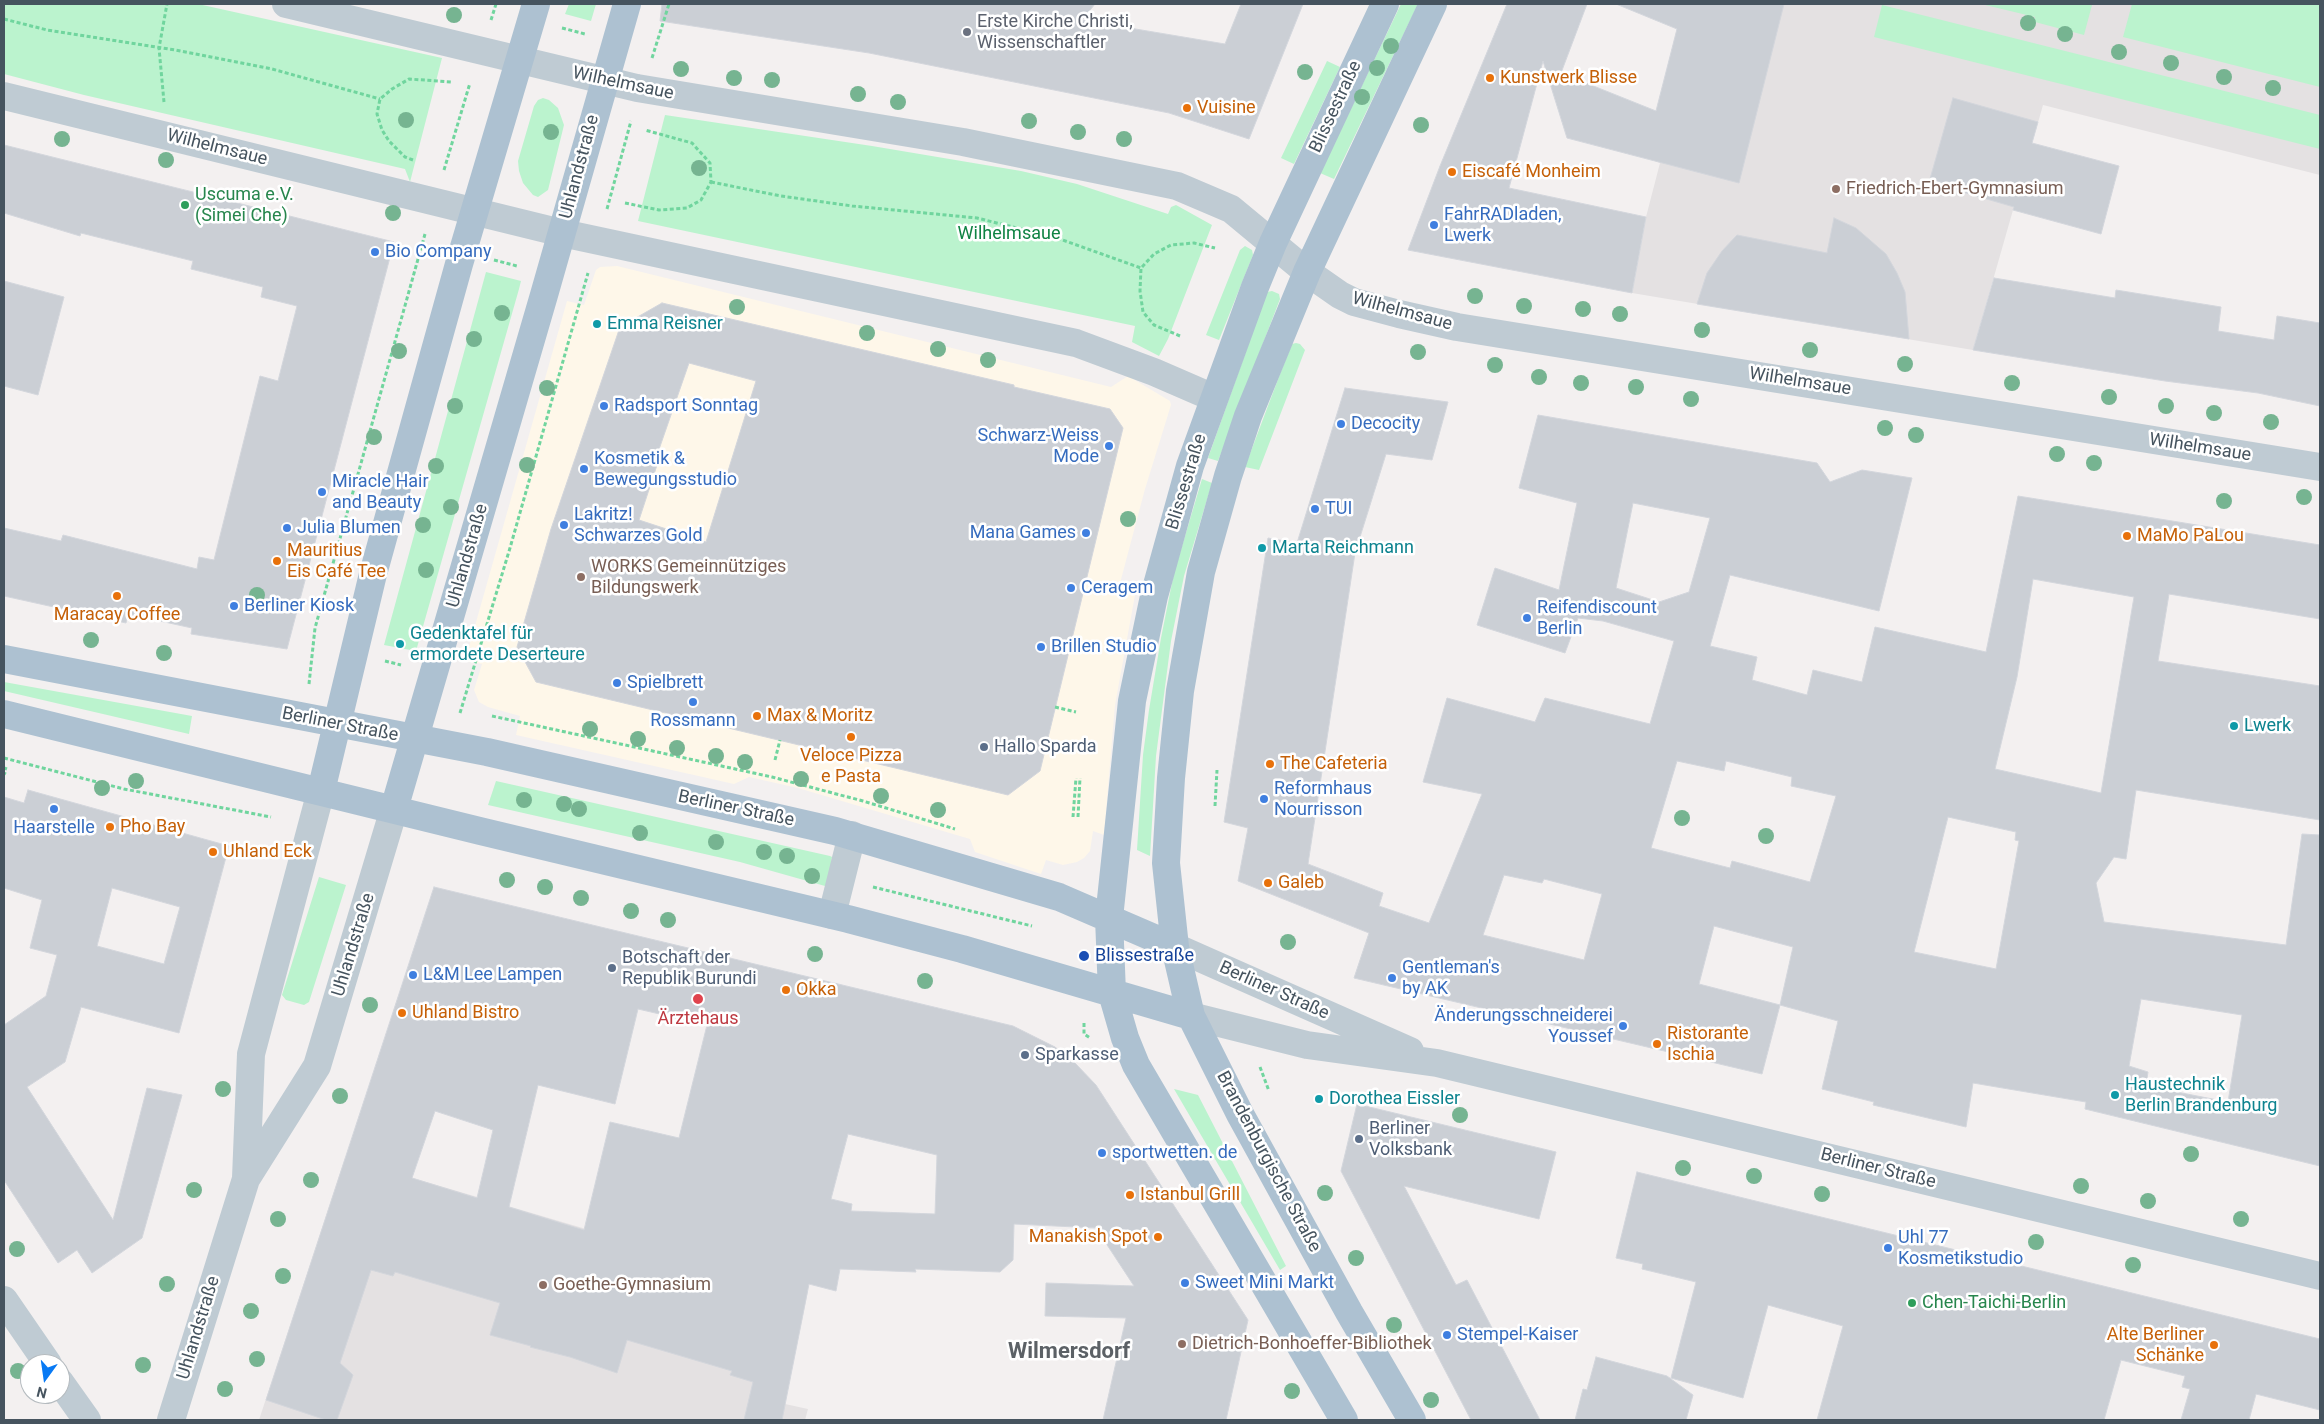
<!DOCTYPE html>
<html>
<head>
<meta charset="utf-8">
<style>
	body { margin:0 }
	#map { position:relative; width:2324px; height:1424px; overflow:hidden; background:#f3f0f0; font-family:Roboto,sans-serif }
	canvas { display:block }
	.frame { position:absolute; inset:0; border:5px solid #46545f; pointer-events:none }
	.north { position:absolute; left:20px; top:1354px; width:50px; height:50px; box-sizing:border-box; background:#fff; border:1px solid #b5bbbf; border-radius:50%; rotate:194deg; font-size:14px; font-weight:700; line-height:20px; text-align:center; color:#46545f }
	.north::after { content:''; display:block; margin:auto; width:18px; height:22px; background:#097af4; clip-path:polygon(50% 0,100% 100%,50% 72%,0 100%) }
</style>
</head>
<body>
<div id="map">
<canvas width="2324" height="1424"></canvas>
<div class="frame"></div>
<div class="north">N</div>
</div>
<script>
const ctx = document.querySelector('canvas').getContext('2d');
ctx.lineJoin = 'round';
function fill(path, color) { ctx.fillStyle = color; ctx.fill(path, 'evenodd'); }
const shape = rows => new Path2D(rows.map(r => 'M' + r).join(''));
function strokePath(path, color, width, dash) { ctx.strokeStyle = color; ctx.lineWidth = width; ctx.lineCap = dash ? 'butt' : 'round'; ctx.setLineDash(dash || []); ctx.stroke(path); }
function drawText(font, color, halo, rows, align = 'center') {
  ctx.font = font + ' Roboto,sans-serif'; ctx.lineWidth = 5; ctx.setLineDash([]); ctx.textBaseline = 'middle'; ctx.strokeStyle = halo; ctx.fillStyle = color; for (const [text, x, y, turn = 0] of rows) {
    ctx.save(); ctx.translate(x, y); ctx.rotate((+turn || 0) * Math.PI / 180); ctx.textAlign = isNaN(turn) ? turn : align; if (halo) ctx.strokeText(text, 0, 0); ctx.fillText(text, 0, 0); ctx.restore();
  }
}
fill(shape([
	[617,266,1111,387,1128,376,1170,401,1171,405,1145,489,1119,587,1132,590,1135,595,1115,705,1104,835,1093,831,1090,851,1084,858,1077,862,1063,865,1046,860,1041,874,975,852,970,839,798,788,749,777,734,784,516,735,520,716,488,707,479,702,474,690,482,664,465,661,567,301,584,305,596,270,600,267]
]), '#fef7e9');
fill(shape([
	[1683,4,2320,4,2320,175,2043,105,1973,350,1632,293,1646,217,1660,163,1645,157],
	[345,1158,749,1277,808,1291,785,1404,808,1409,805,1420,259,1420]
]), '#e4e1e2');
fill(shape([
	[4,4,198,4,442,58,410,182,405,169,84,95,4,74],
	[569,4,596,4,591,21,565,14],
	[1401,4,1418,4,1334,179,1320,173],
	[1981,4,2085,4,2092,5,2084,35,2035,22,2035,17],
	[2132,4,2320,4,2320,87,2123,37],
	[1882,5,2320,115,2320,149,1874,37],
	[1327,61,1340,67,1294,164,1281,158],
	[543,98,549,100,558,108,564,125,548,190,538,197,533,195,523,183,519,171,518,161,534,106,538,100],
	[665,115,872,146,1021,171,1077,184,1168,214,1171,207,1176,205,1212,225,1168,339,1159,356,1132,342,1135,326,638,221],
	[1245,246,1252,250,1253,255,1219,340,1206,335,1240,250],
	[486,272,521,281,519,289,416,651,384,645],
	[1272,291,1279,294,1280,299,1218,461,1208,458,1267,292],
	[1296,343,1300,344,1305,350,1259,470,1245,467,1280,374,1292,344],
	[1202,479,1212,483,1184,576,1171,641,1156,756,1150,856,1137,850,1143,755,1149,710,1161,638,1174,573],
	[4,682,192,716,189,734,4,691],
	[496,781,830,856,832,857,828,884,825,886,740,862,488,805],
	[319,877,346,885,309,1002,304,1005,286,1000,282,995],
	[1174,1089,1198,1095,1286,1266,1280,1270]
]), '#bbf3ce');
const building = shape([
	[662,4,1095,4,1082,20,1225,44,1241,4,1303,4,1249,139,1169,113,869,53,660,21,662,4],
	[1507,4,1587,4,1561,73,1656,111,1677,29,1616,4,1784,4,1739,183,1567,138,1543,61,1509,188,1646,217,1632,293,1408,250,1440,166,1507,4],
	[1953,98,2038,122,2032,143,2119,166,2101,234,2013,210,2014,207,1956,190,1956,187,1930,179,1953,98],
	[4,145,394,242,287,649,191,634,192,628,128,614,126,623,4,596,4,528,61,541,63,535,197,569,199,557,214,560,260,376,278,381,297,306,261,297,263,287,191,269,193,261,81,233,80,236,4,213,4,145],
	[1834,218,1856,228,1886,254,1897,273,1905,292,1909,339,1697,304,1707,273,1722,251,1737,235,1827,253,1834,218],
	[1994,278,2115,298,2116,290,2221,307,2218,331,2274,340,2277,316,2320,323,2320,406,2258,393,2165,381,1973,350,1994,278],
	[4,281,64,297,38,395,4,386,4,281],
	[662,303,1014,385,1014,387,1110,409,1123,428,1040,771,1008,795,536,682,517,647,551,529,620,327,662,303],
	[689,363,756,381,706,542,639,520,659,459,656,458,689,363],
	[1345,388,1448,402,1432,460,1386,454,1355,553,1308,864,1383,893,1379,906,1429,923,1482,794,1423,782,1447,698,1535,722,1545,698,1650,724,1674,641,1603,621,1578,618,1565,653,1477,625,1495,568,1559,590,1577,503,1519,488,1538,415,1817,463,1830,482,1862,470,1912,478,1879,611,1730,575,1710,646,1757,657,1752,680,1807,695,1813,670,1862,682,1875,627,1986,652,2018,496,2320,545,2320,619,2169,594,2158,661,2320,686,2320,820,2136,790,2126,859,2114,857,2096,883,2104,922,2286,945,2302,834,2320,835,2320,1166,2085,1109,2086,1102,1973,1083,1966,1127,1873,1105,1874,1102,1822,1089,1838,1021,1780,1005,1762,1074,1354,978,1369,933,1238,881,1248,828,1224,822,1268,538,1297,543,1345,388],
	[1633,503,1710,518,1689,592,1659,602,1616,588,1633,503],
	[2033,579,2134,597,2101,793,1995,769,2017,677,2033,579],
	[1677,761,1724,771,1726,761,1792,777,1791,786,1836,796,1810,882,1732,861,1730,868,1651,848,1677,761],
	[1948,817,2016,832,2015,840,2019,841,1996,969,1914,952,1948,817],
	[1504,875,1542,883,1544,879,1602,894,1584,960,1483,935,1504,875],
	[1714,926,1793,947,1780,1005,1699,984,1714,926],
	[2141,999,2242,1015,2228,1102,2146,1086,2148,1072,2129,1066,2141,999],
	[28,790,229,846,179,1033,81,1007,65,1062,27,1087,113,1220,147,1088,182,1095,142,1238,92,1273,77,1250,58,1263,4,1180,4,1025,46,996,57,955,30,948,42,900,4,888,4,797,24,803,28,790],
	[112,888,180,907,164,964,97,946,112,888],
	[434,887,1013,1026,1055,1047,1075,1063,1096,1085,1248,1320,1226,1420,1103,1420,1126,1318,1045,1316,1046,1283,1134,1286,1096,1228,1014,1224,1013,1260,1000,1272,915,1269,916,1272,840,1269,836,1291,809,1284,782,1420,744,1420,753,1382,730,1375,732,1371,627,1340,617,1373,570,1357,530,1347,531,1346,490,1335,500,1303,395,1272,393,1276,371,1270,340,1363,353,1375,337,1420,326,1420,266,1400,434,887],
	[638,1009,707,1025,679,1138,610,1122,584,1230,509,1207,538,1085,615,1104,638,1009],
	[435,1111,493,1130,477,1198,412,1178,435,1111],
	[848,1134,937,1155,935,1214,851,1211,852,1204,831,1199,848,1134],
	[1357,1104,1556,1152,1539,1219,1404,1186,1456,1285,1467,1280,1540,1420,1471,1420,1341,1171,1357,1104],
	[1637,1172,2320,1339,2320,1410,2256,1394,2249,1420,2181,1420,2190,1389,2182,1387,2185,1376,2121,1360,2104,1420,1817,1420,1843,1326,1768,1305,1743,1398,1671,1378,1696,1282,1642,1269,1643,1264,1616,1258,1637,1172],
	[1596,1357,1667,1376,1693,1395,1686,1420,1575,1420,1583,1389,1587,1390,1596,1357]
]);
fill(building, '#cbcfd5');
strokePath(building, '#d3d6dc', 1);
strokePath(shape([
	[4,19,47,30,175,50,272,69,380,99],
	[491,20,496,4],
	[562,28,585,34],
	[652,58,669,4],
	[164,102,159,48,167,4],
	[413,160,405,157,389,141,382,130,377,114,380,99,392,89,409,79,452,82],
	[444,170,470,83],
	[711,182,781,196,852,206,977,218,1057,238,1141,268],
	[625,203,659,210,687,208,701,200,711,182,710,163,692,143,645,130],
	[607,209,631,121],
	[494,260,517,266],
	[1180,336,1154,325,1143,312,1140,291,1141,268,1154,254,1171,245,1194,243,1215,248],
	[385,661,401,665],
	[309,684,315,628,425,234],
	[1055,707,1076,712],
	[460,713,510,548,588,273],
	[492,716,772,777,863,801,955,829],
	[4,758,124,789,271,817],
	[775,760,780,740],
	[4,768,7,769],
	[4,773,6,774],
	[1215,806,1217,770],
	[1073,817,1076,778],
	[1078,817,1080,778],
	[873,887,1032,926],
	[1084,1023,1084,1034,1090,1038],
	[1260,1067,1269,1091]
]), '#70d59e', 3, [4, 2.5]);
strokePath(shape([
	[286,4,637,88,963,142,1177,186,1231,209,1307,272,1340,295,1354,302,1399,314,1457,327,2320,467],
	[4,96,562,233,1076,343,1154,372,1214,398],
	[832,915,852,835],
	[1175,947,1410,1051],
	[1191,1016,1307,1045,1437,1063,2320,1276],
	[246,1178,251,1054,321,791],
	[4,1300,48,1364],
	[60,1382,87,1420],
	[171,1420,246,1179,317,1066,394,809]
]), '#bfcbd3', 28);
strokePath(shape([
	[4,659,487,752,835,831,1059,897,1175,947],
	[4,714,480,831,848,919,962,949,1191,1016],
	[321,791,373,574,459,264,536,4],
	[394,809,544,295,627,4],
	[1344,1420,1136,1065,1125,1038,1112,993,1109,918,1132,701,1154,596,1190,466,1255,287,1273,243,1385,4],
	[1412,1420,1349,1312,1240,1114,1191,1016,1175,947,1166,863,1171,778,1180,691,1201,572,1228,476,1248,416,1307,272,1433,4]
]), '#adc1d1', 28);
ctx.fillStyle = '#76b491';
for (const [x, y] of [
	[454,15],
	[2028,23],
	[2065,34],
	[1391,46],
	[2119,52],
	[2171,63],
	[1377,68],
	[681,69],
	[1305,72],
	[2224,77],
	[734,78],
	[772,80],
	[2273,88],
	[858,94],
	[1362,97],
	[898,102],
	[406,120],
	[1029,121],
	[1421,125],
	[551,132],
	[1078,132],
	[62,139],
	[1124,139],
	[166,160],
	[699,168],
	[393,213],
	[1475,296],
	[1524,306],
	[737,307],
	[1583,309],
	[502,313],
	[1620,314],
	[1702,330],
	[867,333],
	[474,339],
	[938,349],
	[1810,350],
	[399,351],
	[1418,352],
	[988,360],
	[1905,364],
	[1495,365],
	[1539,377],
	[1581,383],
	[2012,383],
	[1636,387],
	[547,388],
	[2109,397],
	[1691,399],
	[455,406],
	[2166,406],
	[2214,413],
	[2271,422],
	[1885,428],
	[1916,435],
	[374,437],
	[2057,454],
	[2094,463],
	[527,465],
	[436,466],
	[2304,497],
	[2224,501],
	[451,507],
	[1128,519],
	[423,525],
	[426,570],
	[257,595],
	[91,640],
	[164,653],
	[590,729],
	[638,739],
	[677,748],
	[716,756],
	[745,762],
	[801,779],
	[136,781],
	[102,788],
	[881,796],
	[524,800],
	[564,804],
	[579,809],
	[938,810],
	[1682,818],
	[640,833],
	[1766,836],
	[716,842],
	[764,852],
	[787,856],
	[812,876],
	[507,880],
	[545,887],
	[581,898],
	[631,911],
	[668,920],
	[1288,942],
	[815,954],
	[925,981],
	[370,1005],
	[223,1089],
	[340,1096],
	[1460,1115],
	[2191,1154],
	[1683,1168],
	[1754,1176],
	[311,1180],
	[2081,1186],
	[194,1190],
	[1325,1193],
	[1822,1194],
	[2148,1201],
	[278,1219],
	[2241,1219],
	[2036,1242],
	[17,1249],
	[1356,1258],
	[2133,1265],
	[283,1276],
	[167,1284],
	[251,1311],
	[1394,1325],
	[257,1359],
	[143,1365],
	[18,1371],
	[225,1389],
	[1292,1391],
	[1431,1400]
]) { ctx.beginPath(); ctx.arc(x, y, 8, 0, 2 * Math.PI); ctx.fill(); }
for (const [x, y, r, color] of [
	[967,32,5,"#6b7280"],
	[1490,78,5,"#e8710a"],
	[1187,108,5,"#e8710a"],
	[1452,172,5,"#e8710a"],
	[1836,189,5,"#8d6e63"],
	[185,205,5,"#2e9e5b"],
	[1434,225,5,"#3f7fe0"],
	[375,252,5,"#3f7fe0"],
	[597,324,5,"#0f9aa8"],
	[604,406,5,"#3f7fe0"],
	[1341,424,5,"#3f7fe0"],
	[1109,446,5,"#3f7fe0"],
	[584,469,5,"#3f7fe0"],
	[322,492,5,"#3f7fe0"],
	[1315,509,5,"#3f7fe0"],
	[564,525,5,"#3f7fe0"],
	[287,528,5,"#3f7fe0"],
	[1086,533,5,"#3f7fe0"],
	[2127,536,5,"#e8710a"],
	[1262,548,5,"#0f9aa8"],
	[277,561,5,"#e8710a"],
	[581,577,5,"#8d6e63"],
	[1071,588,5,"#3f7fe0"],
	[117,596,5,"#e8710a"],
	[234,606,5,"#3f7fe0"],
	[1527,618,5,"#3f7fe0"],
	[400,644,5,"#0f9aa8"],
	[1041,647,5,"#3f7fe0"],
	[617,683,5,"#3f7fe0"],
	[693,702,5,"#3f7fe0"],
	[757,716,5,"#e8710a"],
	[2234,726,5,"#0f9aa8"],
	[851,737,5,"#e8710a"],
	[984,747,5,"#5c6f8a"],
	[1270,764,5,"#e8710a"],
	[1264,799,5,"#3f7fe0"],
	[54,809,5,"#3f7fe0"],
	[110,827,5,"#e8710a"],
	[213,852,5,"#e8710a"],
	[1268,883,5,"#e8710a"],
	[1084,956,6,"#1a4fb4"],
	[612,968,5,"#5c6f8a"],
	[413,975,5,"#3f7fe0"],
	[1392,978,5,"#3f7fe0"],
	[786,990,5,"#e8710a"],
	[698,999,6,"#e0444e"],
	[402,1013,5,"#e8710a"],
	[1623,1026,5,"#3f7fe0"],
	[1657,1044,5,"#e8710a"],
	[1025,1055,5,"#5c6f8a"],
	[2115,1095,5,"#0f9aa8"],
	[1319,1099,5,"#0f9aa8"],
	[1359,1139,5,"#5c6f8a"],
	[1102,1153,5,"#3f7fe0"],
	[1130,1195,5,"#e8710a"],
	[1158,1237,5,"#e8710a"],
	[1888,1248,5,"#3f7fe0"],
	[1185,1283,5,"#3f7fe0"],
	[543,1285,5,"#8d6e63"],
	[1912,1303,5,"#2e9e5b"],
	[1447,1335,5,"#3f7fe0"],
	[1182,1344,5,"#8d6e63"],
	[2214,1345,5,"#e8710a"]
]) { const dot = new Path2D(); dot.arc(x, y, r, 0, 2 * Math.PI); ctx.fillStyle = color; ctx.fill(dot); strokePath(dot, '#fff', 2); }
drawText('18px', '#5b616d', '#fff', [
	["Erste Kirche Christi,",977,22],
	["Wissenschaftler",977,43]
], 'left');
drawText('18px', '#c56008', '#fff', [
	["Kunstwerk Blisse",1500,78],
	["Vuisine",1197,108],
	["Eiscafé Monheim",1462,172],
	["MaMo PaLou",2137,536],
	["Mauritius",287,551],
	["Eis Café Tee",287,572],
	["Maracay Coffee",117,615,"center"],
	["Max & Moritz",767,716],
	["Veloce Pizza",851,756,"center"],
	["e Pasta",851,777,"center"],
	["The Cafeteria",1280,764],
	["Pho Bay",120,827],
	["Uhland Eck",223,852],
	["Galeb",1278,883],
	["Okka",796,990],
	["Uhland Bistro",412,1013],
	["Ristorante",1667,1034],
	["Ischia",1667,1055],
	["Istanbul Grill",1140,1195],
	["Manakish Spot",1148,1237,"right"],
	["Alte Berliner",2204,1335,"right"],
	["Schänke",2204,1356,"right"]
], 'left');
drawText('18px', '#46545f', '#fff', [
	["Wilhelmsaue",623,84,12],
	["Blissestraße",1336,107,-65],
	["Wilhelmsaue",217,148,14],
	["Uhlandstraße",580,167,-75],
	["Wilhelmsaue",1402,312,15],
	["Wilhelmsaue",1800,382,9],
	["Wilhelmsaue",2200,448,9],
	["Blissestraße",1187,482,-73],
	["Uhlandstraße",468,556,-74],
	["Berliner Straße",340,725,11],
	["Berliner Straße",736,809,12],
	["Uhlandstraße",354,945,-73],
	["Berliner Straße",1274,991,24],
	["Brandenburgische Straße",1268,1162,62],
	["Berliner Straße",1878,1169,14],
	["Uhlandstraße",199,1328,-73]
]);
drawText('18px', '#785e54', '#fff', [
	["Friedrich-Ebert-Gymnasium",1846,189],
	["WORKS Gemeinnütziges",591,567],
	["Bildungswerk",591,588],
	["Goethe-Gymnasium",553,1285],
	["Dietrich-Bonhoeffer-Bibliothek",1192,1344]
], 'left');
drawText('18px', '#27864d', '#fff', [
	["Uscuma e.V.",195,195],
	["(Simei Che)",195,216],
	["Chen-Taichi-Berlin",1922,1303]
], 'left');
drawText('18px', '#366cbe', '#fff', [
	["FahrRADladen,",1444,215],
	["Lwerk",1444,236],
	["Bio Company",385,252],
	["Radsport Sonntag",614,406],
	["Decocity",1351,424],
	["Schwarz-Weiss",1099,436,"right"],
	["Mode",1099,457,"right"],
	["Kosmetik &",594,459],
	["Bewegungsstudio",594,480],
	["Miracle Hair",332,482],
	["and Beauty",332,503],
	["TUI",1325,509],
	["Lakritz!",574,515],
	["Schwarzes Gold",574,536],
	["Julia Blumen",297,528],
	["Mana Games",1076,533,"right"],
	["Ceragem",1081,588],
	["Berliner Kiosk",244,606],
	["Reifendiscount",1537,608],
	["Berlin",1537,629],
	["Brillen Studio",1051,647],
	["Spielbrett",627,683],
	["Rossmann",693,721,"center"],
	["Reformhaus",1274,789],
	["Nourrisson",1274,810],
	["Haarstelle",54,828,"center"],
	["Gentleman's",1402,968],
	["by AK",1402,989],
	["L&M Lee Lampen",423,975],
	["Änderungsschneiderei",1613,1016,"right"],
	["Youssef",1613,1037,"right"],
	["sportwetten. de",1112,1153],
	["Uhl 77",1898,1238],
	["Kosmetikstudio",1898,1259],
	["Sweet Mini Markt",1195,1283],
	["Stempel-Kaiser",1457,1335]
], 'left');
drawText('18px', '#0f8343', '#fff', [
	["Wilhelmsaue",1009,234]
]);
drawText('18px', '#0d838f', '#fff', [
	["Emma Reisner",607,324],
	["Marta Reichmann",1272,548],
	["Gedenktafel für",410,634],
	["ermordete Deserteure",410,655],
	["Lwerk",2244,726],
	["Haustechnik",2125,1085],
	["Berlin Brandenburg",2125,1106],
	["Dorothea Eissler",1329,1099]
], 'left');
drawText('18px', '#4e5e75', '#fff', [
	["Hallo Sparda",994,747],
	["Botschaft der",622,958],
	["Republik Burundi",622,979],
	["Sparkasse",1035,1055],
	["Berliner",1369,1129],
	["Volksbank",1369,1150]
], 'left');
drawText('18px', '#164399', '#fff', [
	["Blissestraße",1095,956]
], 'left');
drawText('18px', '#be3a42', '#fff', [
	["Ärztehaus",698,1019]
]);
drawText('bold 22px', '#5c6166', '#fff', [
	["Wilmersdorf",1069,1352]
]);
</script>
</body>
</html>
